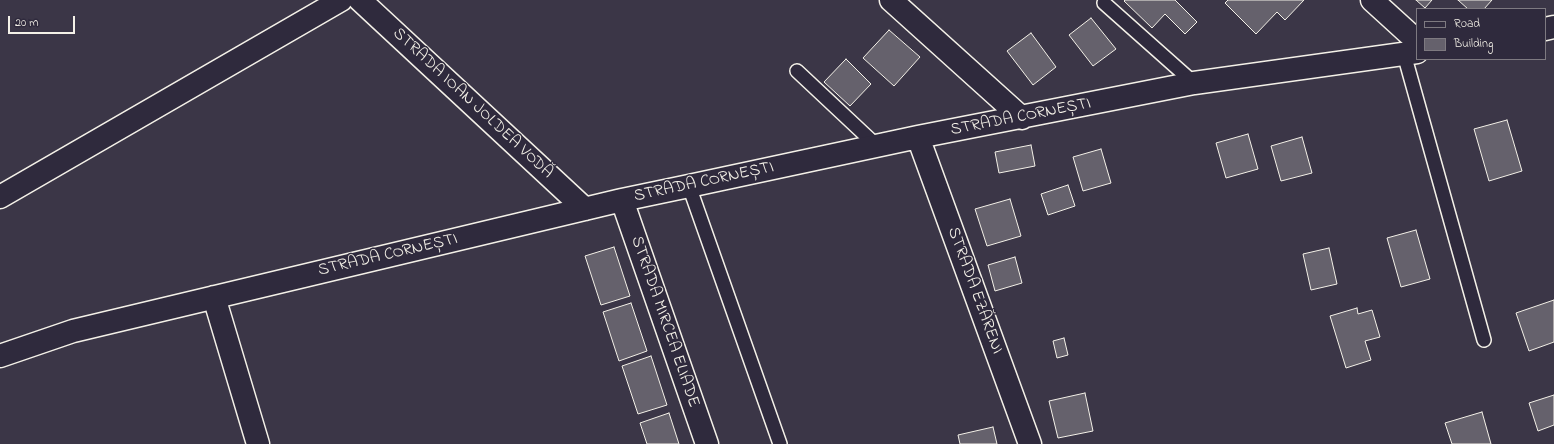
<!DOCTYPE html>
<html>
<head>
<meta charset="utf-8">
<style>
	body { margin:0 }
	#map { position:relative; width:1554px; height:444px; overflow:hidden; background:#3b3647; font-family:"Indie Flower",sans-serif }
	canvas { display:block }
	.legend { position:absolute; left:1416px; top:8px; width:130px; height:52px; box-sizing:border-box; background:#2f2a3d; border:1px solid #7e7a81; margin:0; padding:5px 7px; list-style:none; font-size:12px; color:#f4f1e8 }
	.legend li { display:flex; align-items:center; gap:8px; height:20px }
	.legend b { width:20px; border:1px solid #7e7a81 }
	.scale { position:absolute; left:8px; top:16px; width:67px; height:18px; box-sizing:border-box; border:2px solid #f4f1e8; border-top:0; padding-left:5px; font-size:12px; line-height:14px; white-space:nowrap; color:#f4f1e8; -webkit-text-stroke:3px #2f2a3d; paint-order:stroke }
</style>
</head>
<body>
<div id="map">
<canvas width="1554" height="444"></canvas>
<ul class="legend">
<li><b style="height:5px;background:#2f2a3d"></b>Road</li>
<li><b style="height:11px;background:#65616c"></b>Building</li>
</ul>
<div class="scale">20 m</div>
</div>
<script>
const ctx = document.querySelector('canvas').getContext('2d');
ctx.lineJoin = 'round';
function fill(path, color) { ctx.fillStyle = color; ctx.fill(path, 'evenodd'); }
const shape = rows => new Path2D(rows.map(r => 'M' + r).join(''));
function strokePath(path, color, width, dash) { ctx.strokeStyle = color; ctx.lineWidth = width; ctx.lineCap = dash ? 'butt' : 'round'; ctx.setLineDash(dash || []); ctx.stroke(path); }
function drawText(font, color, halo, rows, align = 'center') {
  ctx.font = font + ' "Indie Flower",sans-serif'; ctx.lineWidth = 3; ctx.setLineDash([]); ctx.textBaseline = 'middle'; ctx.strokeStyle = halo; ctx.fillStyle = color; for (const [text, x, y, turn = 0] of rows) {
    ctx.save(); ctx.translate(x, y); ctx.rotate((+turn || 0) * Math.PI / 180); ctx.textAlign = isNaN(turn) ? turn : align; if (halo) ctx.strokeText(text, 0, 0); ctx.fillText(text, 0, 0); ctx.restore();
  }
}
const building = shape([
	[1125,0,1175,0,1197,22,1185,34,1165,14,1152,28,1124,1,1125,0],
	[1228,0,1304,0,1285,20,1277,12,1256,34,1225,3,1228,0],
	[1416,0,1432,0,1425,8,1416,0],
	[1458,0,1492,0,1484,9,1468,9,1458,0],
	[1091,18,1116,49,1093,66,1069,35,1091,18],
	[889,30,920,57,894,86,863,58,889,30],
	[1031,33,1056,67,1033,85,1007,51,1031,33],
	[846,59,871,84,850,106,824,82,846,59],
	[1507,120,1522,171,1489,181,1474,129,1507,120],
	[1248,134,1258,169,1226,178,1216,143,1248,134],
	[1302,137,1312,173,1281,181,1271,146,1302,137],
	[1031,145,1035,166,999,173,995,152,1031,145],
	[1101,149,1111,183,1083,191,1073,157,1101,149],
	[1068,185,1075,206,1048,215,1041,194,1068,185],
	[1010,199,1021,236,987,246,975,209,1010,199],
	[1416,230,1430,279,1401,287,1387,238,1416,230],
	[614,247,630,296,601,305,585,256,614,247],
	[1329,248,1337,284,1311,290,1303,254,1329,248],
	[1015,257,1022,283,995,291,988,265,1015,257],
	[1554,300,1554,342,1529,351,1516,313,1554,300],
	[631,303,647,351,619,361,603,312,631,303],
	[1357,308,1358,314,1372,310,1380,337,1365,341,1371,360,1346,368,1330,316,1357,308],
	[1064,338,1068,355,1057,358,1053,341,1064,338],
	[651,356,667,405,638,414,622,366,651,356],
	[1085,393,1093,431,1058,438,1049,401,1085,393],
	[1554,395,1554,425,1538,431,1529,403,1554,395],
	[1482,412,1491,444,1452,444,1445,423,1482,412],
	[669,413,679,444,647,444,640,423,669,413],
	[993,427,997,444,960,444,958,435,993,427]
]);
fill(building, '#65616c');
strokePath(building, '#f4f1e8', 1);
const service = shape([
	[1104,3,1194,83],
	[1404,54,1484,340],
	[797,71,877,146],
	[689,186,780,444]
]);
const minor = shape([
	[360,0,585,209],
	[891,0,1022,118],
	[1372,0,1417,41],
	[1545,29,1554,27],
	[918,137,1030,444],
	[0,197,341,0],
	[622,200,707,444],
	[214,297,258,444],
	[0,356,73,331,622,200,689,186,918,137,1194,83,1417,52]
]);
strokePath(service, '#f4f1e8', 16);
strokePath(minor, '#f4f1e8', 25);
strokePath(service, '#2f2a3d', 13);
strokePath(minor, '#2f2a3d', 22);
drawText('17px', '#f4f1e8', '#2f2a3d', [
	["STRADA IOAN JOLDEA VODĂ",472,104,43],
	["STRADA CORNEȘTI",1021,118,-11],
	["STRADA CORNEȘTI",704,183,-12],
	["STRADA CORNEȘTI",388,256,-13],
	["STRADA EZĂRENI",974,291,70],
	["STRADA MIRCEA ELIADE",664,322,71]
]);
</script>
</body>
</html>
